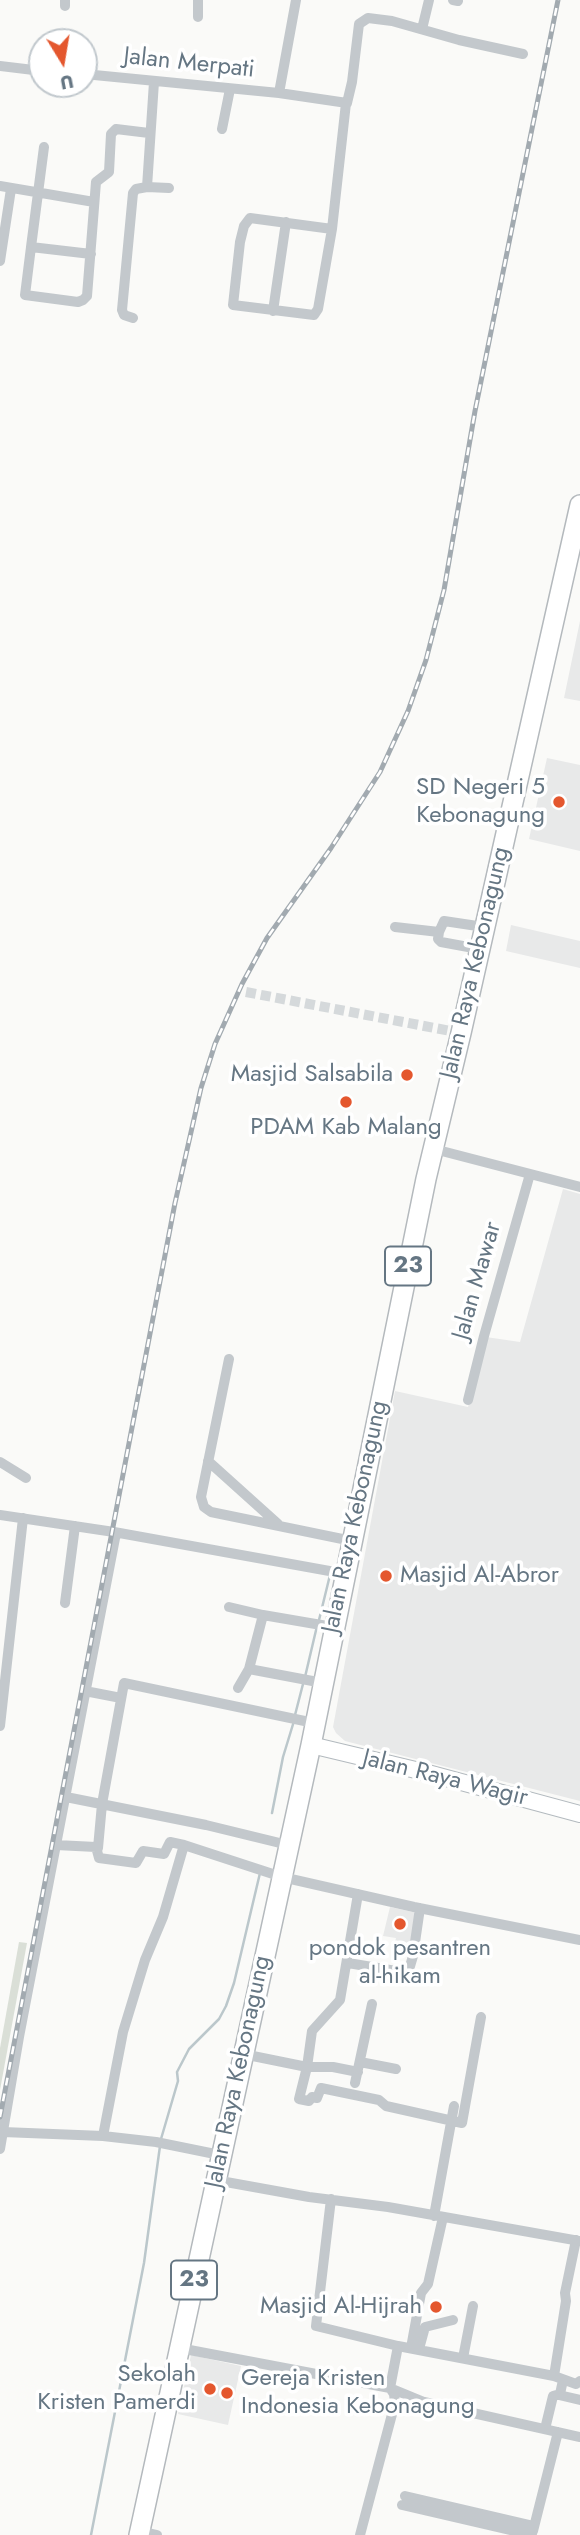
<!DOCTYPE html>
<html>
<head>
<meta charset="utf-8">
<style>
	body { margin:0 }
	#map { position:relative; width:580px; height:2535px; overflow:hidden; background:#fafaf8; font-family:Jost,sans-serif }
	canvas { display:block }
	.north { position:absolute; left:28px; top:28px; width:70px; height:70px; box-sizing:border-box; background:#fff; border:2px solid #c1c8cd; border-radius:50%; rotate:169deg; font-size:19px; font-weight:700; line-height:28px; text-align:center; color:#657683 }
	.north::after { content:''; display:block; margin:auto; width:24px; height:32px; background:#e4572e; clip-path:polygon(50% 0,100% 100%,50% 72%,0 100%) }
</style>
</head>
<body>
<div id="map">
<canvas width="580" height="2535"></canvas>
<div class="north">U</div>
</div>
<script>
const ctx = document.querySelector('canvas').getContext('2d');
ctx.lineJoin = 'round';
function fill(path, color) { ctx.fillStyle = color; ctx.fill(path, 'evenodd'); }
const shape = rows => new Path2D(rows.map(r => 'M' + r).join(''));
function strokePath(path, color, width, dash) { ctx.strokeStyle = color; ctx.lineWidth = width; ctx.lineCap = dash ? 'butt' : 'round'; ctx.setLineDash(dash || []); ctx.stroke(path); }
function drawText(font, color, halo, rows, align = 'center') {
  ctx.font = font + ' Jost,sans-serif'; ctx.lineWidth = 7; ctx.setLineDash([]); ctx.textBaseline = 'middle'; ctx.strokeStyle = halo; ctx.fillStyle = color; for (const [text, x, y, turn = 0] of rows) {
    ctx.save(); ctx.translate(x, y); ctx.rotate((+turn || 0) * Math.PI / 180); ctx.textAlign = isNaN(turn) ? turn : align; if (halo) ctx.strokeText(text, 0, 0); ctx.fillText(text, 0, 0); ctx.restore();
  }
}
fill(shape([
	[580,621,580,701,564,698],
	[547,758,580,765,580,851,529,839],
	[511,925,580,941,580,968,506,951],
	[563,1189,580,1194,580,1801,345,1741,336,1733,333,1727,395,1391,468,1407,486,1337,520,1342],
	[390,1907,418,1913,409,1950,394,1946,396,1938,383,1936],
	[191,2355,241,2366,228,2425,178,2414]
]), '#e8e9e9');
fill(shape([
	[19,1942,27,1943,0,2090,0,2048]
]), '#dadfd7');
strokePath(shape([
	[319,1620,330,1575],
	[305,1677,317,1626],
	[295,1715,303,1684],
	[272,1813,283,1757,294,1721],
	[161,2139,178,2081,177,2072,189,2049,219,2019,226,2006,234,1983,260,1873],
	[91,2535,144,2263,160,2146]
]), '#bbc7cb', 2.5);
strokePath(shape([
	[246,992,461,1033]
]), '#d5d9db', 10, [10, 5]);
const secondary = shape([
	[311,1745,424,1772,580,1814]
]);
const trunk = shape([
	[139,2535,311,1745,426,1179,461,1033,580,505]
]);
strokePath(secondary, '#b3babf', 18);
strokePath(trunk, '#b4b9bd', 22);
strokePath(shape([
	[198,0,198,17],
	[453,0,458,1],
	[65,6,65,0],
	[422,29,429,0],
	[0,66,42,71],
	[84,74,279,93,347,103,352,82,359,24,368,18,392,21,459,40,523,54],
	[279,93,296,0],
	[222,129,230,89],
	[44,147,31,247,91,254],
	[0,186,94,202],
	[147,187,154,82],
	[332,229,250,218,244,226,240,242,233,305,314,315,318,309,332,229,346,103],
	[31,247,25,295,78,302,83,300,87,296,96,182,109,172,111,134,116,129,149,133],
	[0,261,11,189],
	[273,311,286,222],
	[133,318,124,315,122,310,133,193,136,189,147,187,169,188],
	[395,927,439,932],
	[479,949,441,942,438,939,439,932,444,921,484,927],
	[434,1149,580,1187],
	[229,1359,201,1497,204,1507,211,1512,352,1541],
	[468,1400,484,1336,530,1174],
	[208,1461,278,1524],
	[0,1462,26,1478],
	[0,1515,114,1532,346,1574],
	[65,1603,75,1526],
	[229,1607,263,1615],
	[323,1683,249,1669,263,1615,333,1627],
	[238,1688,249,1669],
	[85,1691,121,1698],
	[0,1726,23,1518],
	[66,1797,206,1825,288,1845],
	[56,1845,96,1847,99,1858,136,1863,143,1851,164,1854,170,1842,184,1845],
	[98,1848,102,1804,124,1683,314,1723],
	[348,1963,408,1973,413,1956,420,1908],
	[243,2054,307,2067,312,2031,340,2000,358,1894],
	[360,2062,396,2069],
	[358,2072,333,2067,307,2067,299,2099,309,2101,312,2097,317,2098,321,2088,379,2100,386,2106,462,2123,481,2017],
	[355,2083,372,2004],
	[3,2132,103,2136,156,2142,220,2155],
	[103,2136,123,2032,145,1960,163,1917,184,1845,282,1877,414,1907,580,1940],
	[0,2149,19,2037,116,1533],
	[215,2180,309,2197,388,2207,580,2241],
	[331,2199,316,2326,398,2346],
	[434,2216,454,2106],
	[179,2348,390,2388,424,2402,580,2437],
	[411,2348,421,2293,428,2284,443,2217],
	[419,2349,425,2327,453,2320],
	[463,2358,473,2306],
	[554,2376,566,2301,565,2293,576,2240],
	[559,2395,580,2400],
	[545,2429,553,2396,560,2394,563,2380],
	[405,2496,534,2526],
	[402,2505,532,2535],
	[140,2531,157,2535],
	[533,2531,558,2432],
	[360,2535,395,2403,394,2394,390,2388,398,2346,554,2376,576,2384,580,2381]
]), '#c3c8cc', 10);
strokePath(secondary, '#fff', 16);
strokePath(trunk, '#fff', 19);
const rail = shape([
	[0,2117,175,1203,201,1088,215,1044,242,984,267,938,331,848,380,772,408,711,426,660,444,590,475,411,558,0]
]);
strokePath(rail, '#a2aab0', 5);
strokePath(rail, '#fff', 2.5, [8]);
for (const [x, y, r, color] of [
	[559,802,7,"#e4572e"],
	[407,1075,7,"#e4572e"],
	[346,1102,7,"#e4572e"],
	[386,1576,7,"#e4572e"],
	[400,1924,7,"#e4572e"],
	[436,2307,7,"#e4572e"],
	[210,2389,7,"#e4572e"],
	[227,2393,7,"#e4572e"]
]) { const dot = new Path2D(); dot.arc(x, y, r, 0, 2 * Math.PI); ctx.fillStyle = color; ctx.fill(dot); strokePath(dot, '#fff', 2.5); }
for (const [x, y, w] of [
	[408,1266,46],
	[194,2280,46]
]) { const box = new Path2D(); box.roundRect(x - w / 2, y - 19.5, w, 39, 5); ctx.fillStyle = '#fff'; ctx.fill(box); strokePath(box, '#657683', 2); }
drawText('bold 23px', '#657683', null, [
	["23",408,1266],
	["23",194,2280]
]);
drawText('24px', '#657683', '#fff', [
	["Jalan Merpati",189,64,6],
	["Jalan Raya Kebonagung",476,963,-77],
	["Jalan Mawar",478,1281,-74],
	["Jalan Raya Kebonagung",356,1517,-78],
	["Jalan Raya Wagir",445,1779,14],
	["Jalan Raya Kebonagung",239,2072,-78]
]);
drawText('24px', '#657683', '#fff', [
	["SD Negeri 5",545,788],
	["Kebonagung",545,816],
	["Masjid Salsabila",393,1075],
	["PDAM Kab Malang",346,1128,"center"],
	["Masjid Al-Abror",400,1576,"left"],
	["pondok pesantren",400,1949,"center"],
	["al-hikam",400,1977,"center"],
	["Masjid Al-Hijrah",422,2307],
	["Sekolah",196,2375],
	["Kristen Pamerdi",196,2403],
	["Gereja Kristen",241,2379,"left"],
	["Indonesia Kebonagung",241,2407,"left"]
], 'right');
</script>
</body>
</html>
